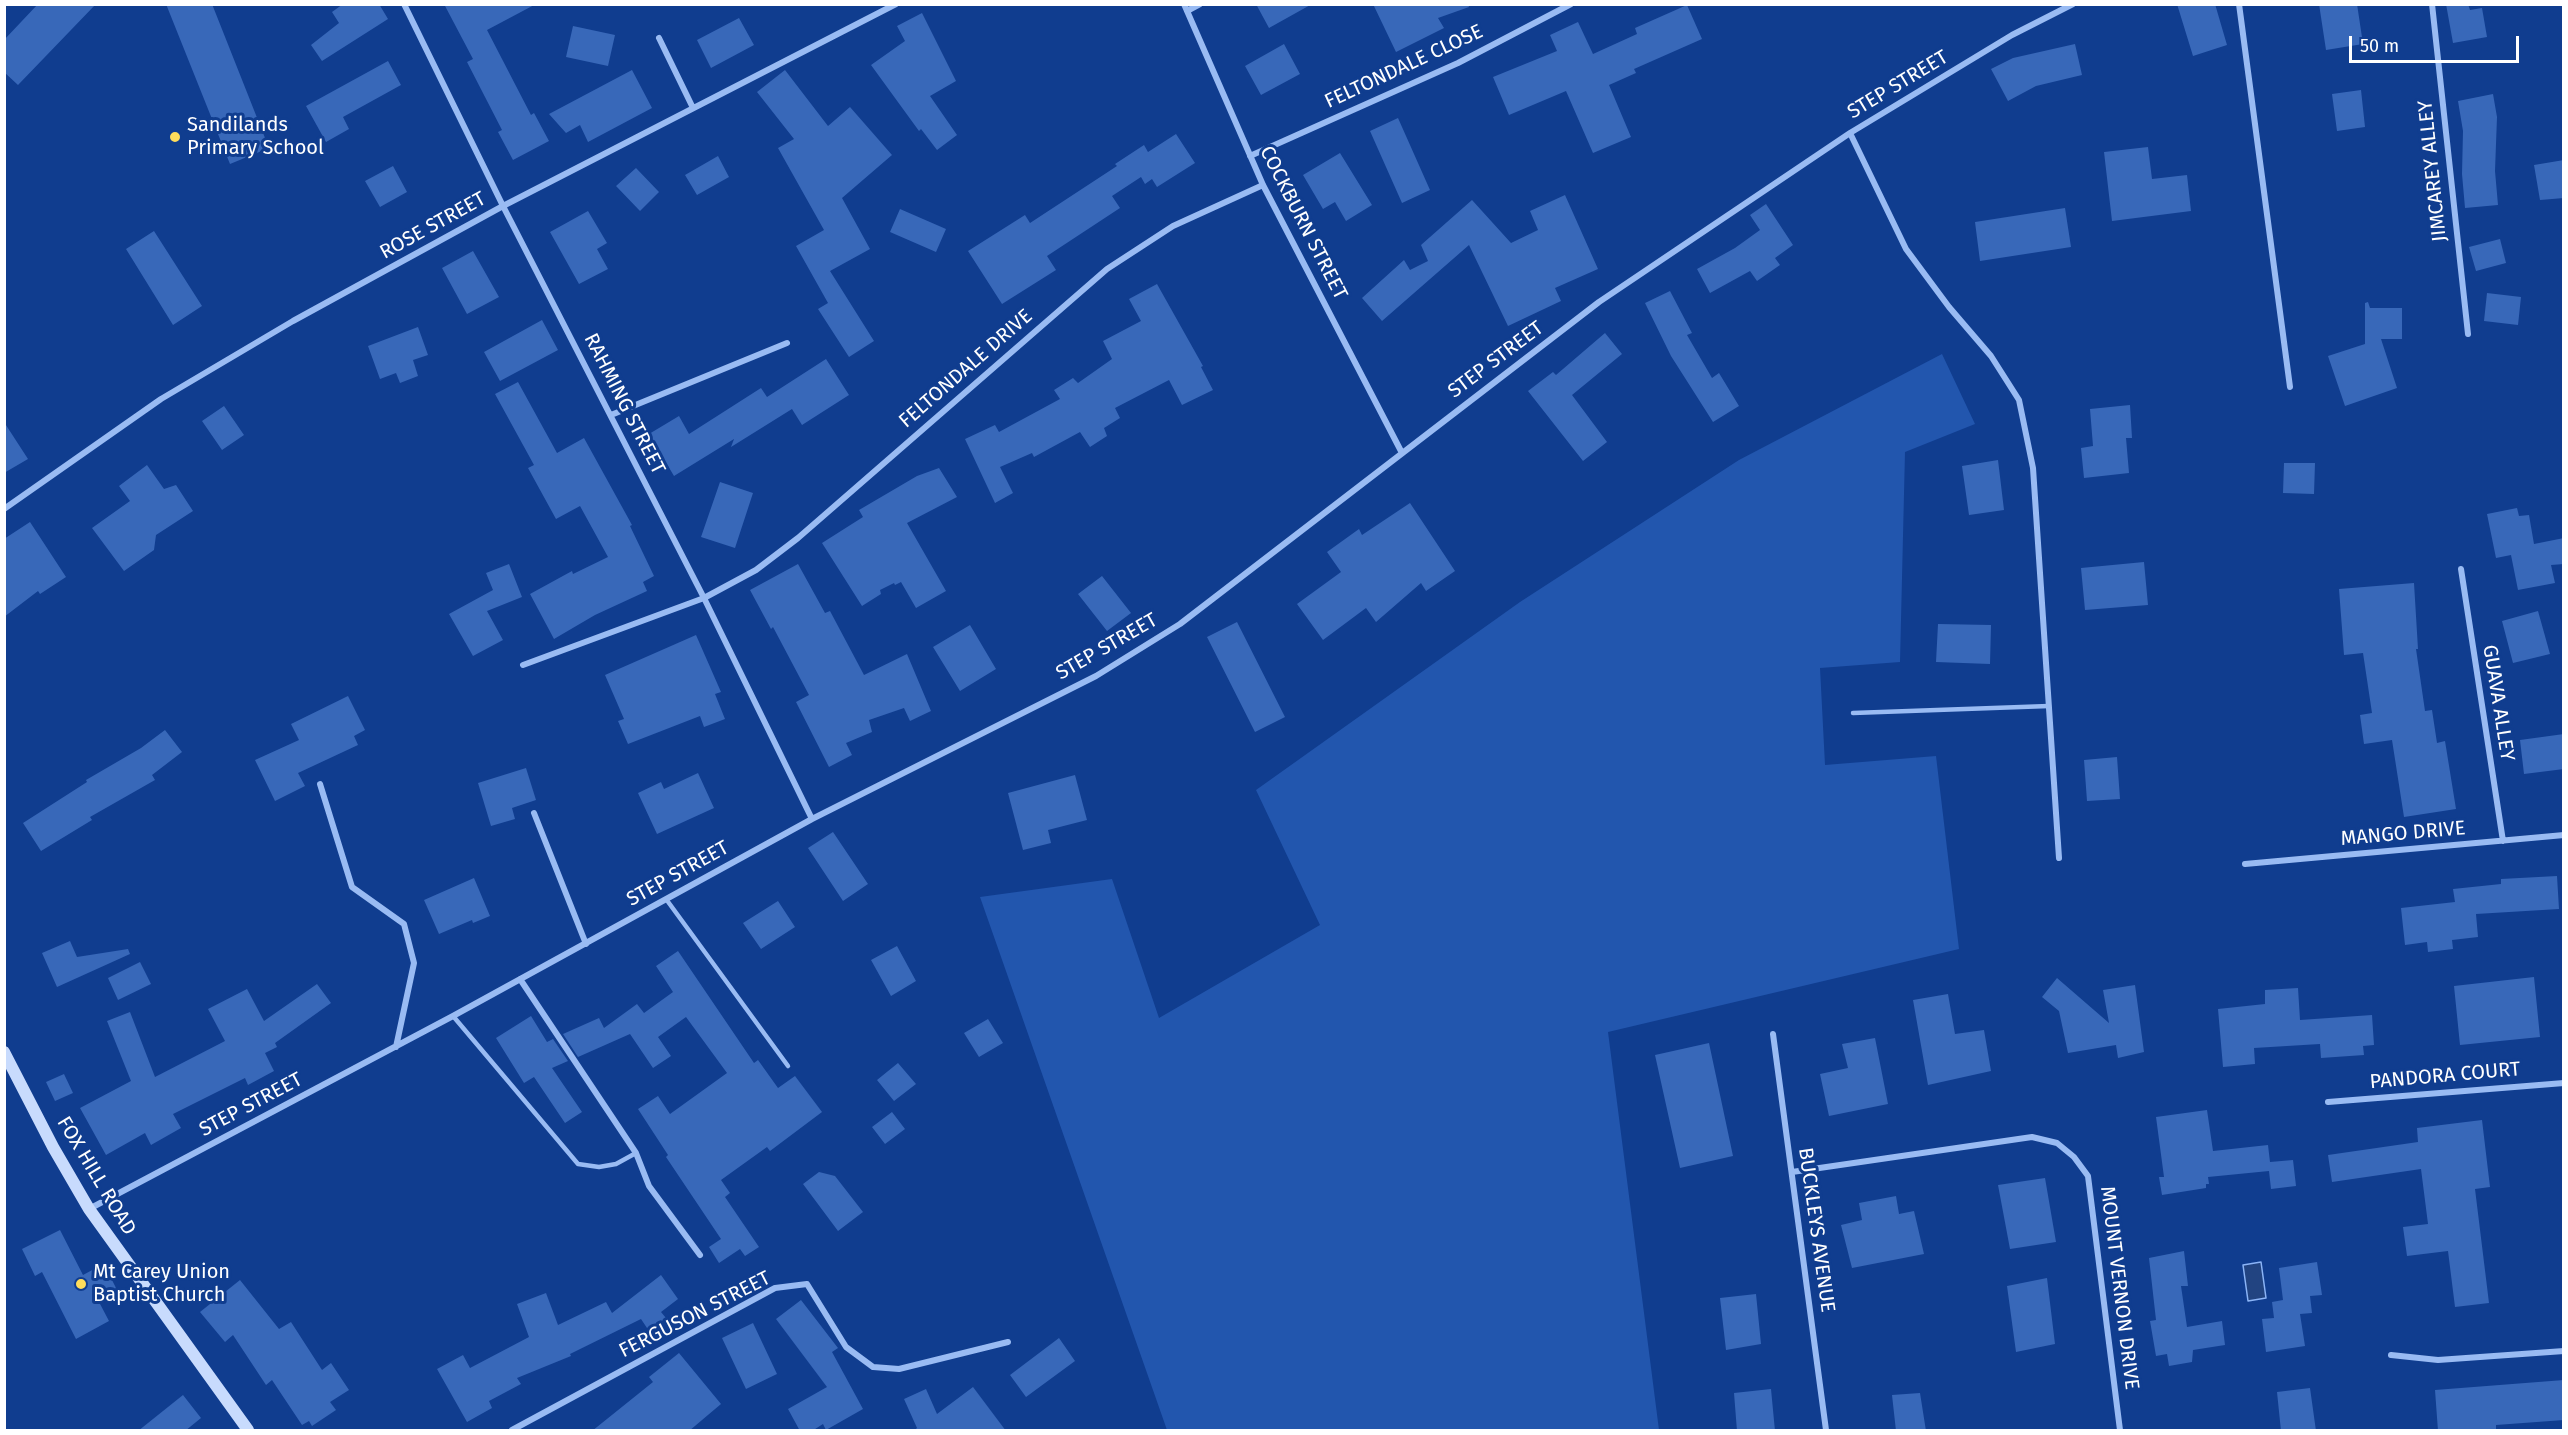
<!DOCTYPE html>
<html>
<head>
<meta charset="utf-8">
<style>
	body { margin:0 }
	#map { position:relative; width:2568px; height:1435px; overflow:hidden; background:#103d8f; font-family:"Fira Sans",sans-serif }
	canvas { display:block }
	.frame { position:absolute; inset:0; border:6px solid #fff; pointer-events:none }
	.scale { position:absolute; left:2349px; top:36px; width:170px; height:27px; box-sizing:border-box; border:3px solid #fff; border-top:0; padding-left:8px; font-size:18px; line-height:21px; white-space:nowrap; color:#fff; -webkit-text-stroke:4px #103d8f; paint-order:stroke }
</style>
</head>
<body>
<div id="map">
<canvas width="2568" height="1435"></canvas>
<div class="frame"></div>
<div class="scale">50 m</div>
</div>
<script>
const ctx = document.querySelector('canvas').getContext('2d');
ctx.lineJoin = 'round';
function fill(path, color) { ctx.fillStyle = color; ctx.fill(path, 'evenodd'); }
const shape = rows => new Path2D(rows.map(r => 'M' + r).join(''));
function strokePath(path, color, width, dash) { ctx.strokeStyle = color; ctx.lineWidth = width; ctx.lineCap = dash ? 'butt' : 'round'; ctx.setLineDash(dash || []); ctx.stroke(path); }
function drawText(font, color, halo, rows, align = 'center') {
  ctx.font = font + ' "Fira Sans",sans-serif'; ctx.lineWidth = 6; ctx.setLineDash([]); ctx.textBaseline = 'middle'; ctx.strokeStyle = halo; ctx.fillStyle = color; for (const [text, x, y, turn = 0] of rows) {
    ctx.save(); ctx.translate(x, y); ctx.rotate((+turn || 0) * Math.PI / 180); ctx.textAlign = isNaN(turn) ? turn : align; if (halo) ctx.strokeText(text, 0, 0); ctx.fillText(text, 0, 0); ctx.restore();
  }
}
fill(shape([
	[1942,354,1975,424,1905,452,1900,662,1820,668,1825,765,1936,756,1959,949,1608,1032,1659,1430,1167,1430,980,897,1112,879,1159,1018,1320,925,1256,790,1520,602,1739,460]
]), '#2256ae');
const water = shape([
	[2261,1262,2266,1298,2248,1301,2243,1265,2261,1262]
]);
fill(water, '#224481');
strokePath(water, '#8bb4f6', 1.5);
fill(shape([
	[38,4,96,4,18,85,4,72,4,40],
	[166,4,212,4,269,148,230,164],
	[343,4,379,4,388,19,322,61,311,45,339,23,332,12],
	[444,4,536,4,487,30,531,115,534,113,549,141,513,160,498,132,502,130,467,62,473,59],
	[1256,4,1312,4,1269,28],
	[1373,4,1468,4,1469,7,1438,18,1444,28,1396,52],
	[2177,4,2215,4,2227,45,2193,56],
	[2319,4,2357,4,2363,44,2326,50],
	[2446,4,2468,4,2470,10,2482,8,2487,37,2453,43],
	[1687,5,1702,39,1634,69,1636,73,1609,85,1631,137,1593,153,1566,91,1509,115,1493,77,1557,51,1550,35,1578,22,1593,54,1637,34,1635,28],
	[922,13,956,81,930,96,957,135,937,150,921,129,919,131,871,65,905,41,897,26],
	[739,18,754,45,711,68,697,40],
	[573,26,615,35,608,66,566,57],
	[1284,44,1300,74,1261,95,1245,66],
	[2075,44,2082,75,2036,86,2008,101,1991,69,2013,58],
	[388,61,401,85,343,117,349,129,326,142,306,106],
	[632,70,652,108,588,142,580,125,566,133,549,114],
	[785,70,828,126,850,107,892,155,842,198,870,249,830,271,874,341,849,357,818,309,828,303,796,246,824,230,778,148,794,139,757,92],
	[2361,90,2365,127,2337,131,2332,94],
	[2493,94,2497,117,2495,171,2498,205,2465,208,2462,174,2463,131,2458,101],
	[1398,118,1430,190,1402,203,1370,131],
	[1176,134,1195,163,1157,187,1152,179,1145,184,1141,177,1112,196,1120,208,1047,256,1056,270,1002,304,968,251,1025,215,1030,223,1117,166,1115,164,1144,145,1148,152],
	[2148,147,2152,179,2187,175,2191,211,2112,221,2104,152],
	[1340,153,1372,205,1346,221,1335,202,1323,209,1303,175],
	[718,156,729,177,697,195,685,175],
	[2564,160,2564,198,2540,200,2534,165],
	[393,166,407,192,380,207,365,181],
	[636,168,659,192,640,211,616,186],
	[1565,195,1598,269,1555,288,1561,301,1508,326,1469,245,1382,321,1362,298,1404,260,1410,270,1428,261,1421,245,1472,200,1511,243,1538,230,1530,211],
	[1766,204,1793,245,1775,258,1780,265,1757,281,1750,271,1710,293,1697,269,1735,248,1760,230,1750,215],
	[2065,208,2071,247,1980,261,1975,222],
	[900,209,946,229,936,252,890,232],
	[588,211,607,243,597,249,608,269,579,284,550,232],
	[154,231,202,306,173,325,126,249],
	[2500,239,2506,263,2476,271,2469,247],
	[473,251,499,297,467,314,442,268],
	[1157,284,1203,366,1201,367,1213,390,1182,405,1169,380,1115,408,1120,418,1104,428,1107,436,1090,447,1080,432,1034,457,1032,453,1000,467,1013,493,995,503,965,439,995,425,999,432,1060,399,1054,390,1073,378,1078,383,1112,359,1103,341,1141,321,1129,299],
	[1670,291,1692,333,1687,335,1712,378,1719,373,1739,406,1713,422,1671,356,1645,303],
	[2487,293,2521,297,2518,325,2484,321],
	[2368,302,2370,308,2402,308,2402,339,2381,339,2397,388,2345,406,2328,356,2365,344,2365,303],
	[542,320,558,350,500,381,484,352],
	[418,327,428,355,413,360,418,376,400,383,396,373,380,379,368,346],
	[1605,333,1622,354,1572,395,1607,442,1583,461,1528,391,1553,372,1556,375],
	[826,359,849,395,802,425,792,409,731,447,734,439,674,476,649,434,679,416,689,434,761,388,767,397],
	[518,382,557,453,584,438,632,525,630,526,654,576,643,582,647,591,595,615,554,639,530,594,572,571,573,574,608,557,580,506,556,519,528,468,534,465,495,394],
	[2130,405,2132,438,2126,438,2129,473,2084,478,2081,448,2093,446,2090,409],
	[224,406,244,435,222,450,202,421],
	[4,422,28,459,4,473],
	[1998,460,2004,510,1969,515,1962,466],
	[2284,463,2315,463,2314,494,2283,493],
	[147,465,164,489,176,485,193,511,156,535,154,550,124,571,92,528,130,501,119,486],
	[939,468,957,497,907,523,946,591,916,608,901,582,895,585,894,583,880,590,881,594,862,606,822,543,863,517,859,510,917,476],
	[720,482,753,493,735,548,701,537],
	[1410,503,1455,571,1426,591,1421,583,1376,622,1366,608,1323,640,1297,604,1341,572,1327,552,1359,529,1362,535],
	[2517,508,2519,516,2529,515,2534,544,2564,538,2564,564,2551,565,2555,583,2518,590,2511,555,2496,558,2487,514],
	[30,522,66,577,40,594,38,591,4,617,4,539],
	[2144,562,2148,605,2085,610,2081,568],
	[509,564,522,597,487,611,503,640,473,656,449,614,493,590,486,573],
	[798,564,825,613,830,611,864,675,907,654,931,711,910,721,904,708,869,720,872,732,846,743,852,755,829,767,796,702,809,695,773,627,771,629,750,590],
	[1102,576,1131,613,1107,631,1078,594],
	[2414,583,2418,649,2416,649,2425,711,2432,710,2437,743,2445,741,2456,809,2404,817,2392,740,2364,744,2360,715,2372,713,2363,653,2344,655,2339,589],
	[2538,611,2550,654,2513,663,2502,621],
	[1237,622,1285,717,1255,732,1207,637],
	[1938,624,1991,625,1990,664,1936,662],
	[970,625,996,669,960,691,933,647],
	[696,635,721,692,715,694,725,719,704,727,700,716,628,744,618,721,624,719,605,675],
	[348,696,365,730,354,736,358,745,298,773,305,786,275,801,255,760,299,740,291,724],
	[165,730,182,752,152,775,155,780,90,817,92,820,41,851,23,823,87,782,86,780,141,748],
	[2564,734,2564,769,2524,774,2520,740],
	[2117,757,2120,799,2087,801,2084,760],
	[526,768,536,800,512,808,515,819,491,826,478,783],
	[698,773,714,808,657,834,638,793,661,782,664,789],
	[1075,775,1087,820,1048,830,1051,843,1023,850,1008,793],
	[833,832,868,884,843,901,808,848],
	[2557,876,2559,909,2476,914,2478,937,2452,940,2453,949,2428,952,2427,942,2405,945,2401,908,2455,902,2453,889,2501,884,2501,879],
	[474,878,490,916,473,923,472,920,439,934,424,900],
	[778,901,795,927,761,949,743,923],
	[70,941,77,957,128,949,130,954,57,987,42,953],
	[897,946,916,981,891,996,871,960],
	[678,951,754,1063,758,1060,778,1088,795,1076,822,1112,770,1151,767,1147,721,1180,730,1193,725,1197,759,1247,745,1256,740,1249,719,1263,709,1247,721,1239,666,1157,668,1155,638,1109,658,1096,670,1114,727,1073,686,1017,658,1037,671,1056,653,1068,630,1034,578,1057,563,1034,599,1018,604,1028,637,1004,644,1013,673,992,656,966],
	[140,962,151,984,118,1000,108,978],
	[2534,977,2540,1037,2460,1045,2454,986],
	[2057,978,2109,1023,2103,990,2135,985,2144,1052,2118,1058,2116,1045,2068,1053,2059,1011,2042,997],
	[317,984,331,1003,275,1043,277,1047,265,1053,274,1071,248,1085,245,1078,173,1114,181,1128,151,1145,145,1133,106,1155,80,1108,131,1081,107,1021,130,1012,155,1077,225,1041,208,1009,247,989,264,1021],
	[2298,988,2300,1020,2372,1015,2374,1045,2363,1046,2364,1055,2321,1058,2320,1044,2254,1048,2255,1064,2223,1067,2218,1009,2265,1004,2265,990],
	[1948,994,1955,1034,1984,1030,1991,1071,1928,1085,1913,1000],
	[531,1016,547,1042,553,1039,568,1061,552,1068,582,1112,565,1123,534,1077,524,1083,496,1038],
	[988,1019,1003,1043,979,1057,964,1033],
	[1875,1038,1888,1104,1829,1116,1820,1074,1848,1068,1842,1044],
	[1709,1043,1733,1156,1680,1168,1655,1055],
	[898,1063,916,1084,894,1101,877,1080],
	[64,1074,73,1093,55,1101,46,1082],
	[2207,1110,2213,1151,2268,1145,2270,1162,2293,1160,2296,1186,2271,1189,2269,1171,2208,1177,2209,1184,2206,1184,2206,1188,2162,1195,2159,1177,2164,1177,2156,1117],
	[892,1112,905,1129,885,1144,872,1127],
	[2482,1120,2490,1187,2475,1189,2489,1303,2455,1307,2448,1251,2407,1256,2403,1227,2428,1224,2421,1169,2332,1182,2328,1155,2418,1142,2417,1128],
	[819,1172,835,1176,863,1212,838,1231,803,1184],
	[2045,1178,2056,1242,2010,1249,1998,1185],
	[1896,1196,1899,1214,1914,1211,1924,1254,1852,1268,1841,1225,1862,1220,1859,1203],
	[60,1230,83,1275,96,1268,100,1276,108,1272,118,1292,99,1302,109,1321,76,1339,42,1272,35,1276,22,1249],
	[2184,1251,2188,1286,2181,1286,2187,1327,2222,1321,2225,1345,2193,1350,2192,1362,2169,1366,2167,1354,2156,1356,2150,1321,2156,1320,2149,1258],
	[2317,1262,2322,1295,2310,1296,2312,1313,2300,1314,2305,1346,2266,1352,2262,1319,2274,1318,2272,1302,2283,1300,2279,1268],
	[661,1275,678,1299,661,1312,666,1318,649,1331,641,1319,570,1354,571,1356,517,1378,521,1384,489,1401,492,1408,467,1422,437,1369,463,1355,470,1368,529,1337,517,1304,546,1293,558,1325,606,1302,612,1313],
	[2047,1278,2055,1344,2016,1352,2007,1286],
	[240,1280,279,1329,291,1322,322,1370,331,1363,349,1390,330,1402,336,1410,312,1426,309,1421,302,1425,272,1380,266,1385,233,1335,225,1342,200,1312],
	[1756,1294,1761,1344,1726,1350,1720,1298],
	[801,1300,838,1348,832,1352,863,1409,826,1430,823,1424,812,1431,800,1431,788,1409,827,1387,776,1319],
	[753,1323,777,1374,746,1389,722,1338],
	[1059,1338,1075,1361,1026,1397,1010,1375],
	[679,1353,721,1404,689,1431,592,1431,653,1382,649,1377],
	[2564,1380,2564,1420,2496,1425,2496,1431,2438,1431,2435,1390],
	[973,1387,1006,1431,914,1431,917,1428,904,1399,926,1389,937,1414],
	[2310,1388,2316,1431,2281,1431,2277,1392],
	[1771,1389,1775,1431,1737,1431,1734,1393],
	[1920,1393,1926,1431,1896,1431,1892,1395],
	[183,1395,201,1418,185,1431,138,1431]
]), '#3868b9');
strokePath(shape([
	[1853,713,2049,706],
	[666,899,788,1066],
	[453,1016,578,1164,599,1167,616,1164,636,1153]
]), '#99bbf3', 4.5);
strokePath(shape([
	[404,4,503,206,704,598,812,819],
	[1184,4,1263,185,1402,453],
	[2239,4,2290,387],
	[2432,4,2468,334],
	[1187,11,1200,4],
	[659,38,693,108],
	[1850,133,1906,249,1949,307,1991,356,2019,400,2033,468,2059,858],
	[1250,156,1458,63,1571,4],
	[611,415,787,343],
	[4,509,161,399,293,321,503,206,896,4],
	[2461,569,2503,841],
	[523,665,704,598,756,570,798,538,1107,269,1173,226,1263,185],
	[320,784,352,887,404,924,414,963,396,1047],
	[534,813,586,944],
	[2245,864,2564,835],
	[520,979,636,1153,649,1186,700,1255],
	[1773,1034,1826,1430],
	[2328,1102,2564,1083],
	[1792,1172,2032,1137,2057,1143,2074,1157,2088,1176,2120,1430],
	[89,1209,453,1016,812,819,1096,676,1180,624,1599,302,1850,133,2012,35,2073,4],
	[2391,1355,2438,1360,2564,1351],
	[512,1430,775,1288,807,1284,846,1347,873,1367,899,1369,1008,1342]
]), '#99bbf3', 6);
strokePath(shape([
	[4,1052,53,1147,89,1209,248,1430]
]), '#c8dbfd', 12);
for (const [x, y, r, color] of [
	[175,137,6,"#ffdd5b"],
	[81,1284,6,"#ffdd5b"]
]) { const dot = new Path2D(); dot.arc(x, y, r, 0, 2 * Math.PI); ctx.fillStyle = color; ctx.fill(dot); strokePath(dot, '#103d8f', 2); }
drawText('20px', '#fff', '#103d8f', [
	["FELTONDALE CLOSE",1404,67,-25],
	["STEP STREET",1898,85,-31],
	["JIMCAREY ALLEY",2433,171,-96],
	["COCKBURN STREET",1303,223,63],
	["ROSE STREET",433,226,-29],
	["STEP STREET",1496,360,-37],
	["FELTONDALE DRIVE",966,369,-41],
	["RAHMING STREET",624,404,63],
	["STEP STREET",1107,647,-30],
	["GUAVA ALLEY",2498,703,81],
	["MANGO DRIVE",2403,834,-5],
	["STEP STREET",678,874,-29],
	["PANDORA COURT",2445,1076,-5],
	["STEP STREET",251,1105,-28],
	["FOX HILL ROAD",96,1176,59],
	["BUCKLEYS AVENUE",1816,1230,82],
	["MOUNT VERNON DRIVE",2119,1288,83],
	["FERGUSON STREET",695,1315,-27]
]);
drawText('20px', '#fff', '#103d8f', [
	["Sandilands",187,125],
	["Primary School",187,148],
	["Mt Carey Union",93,1272],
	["Baptist Church",93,1295]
], 'left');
</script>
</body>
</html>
